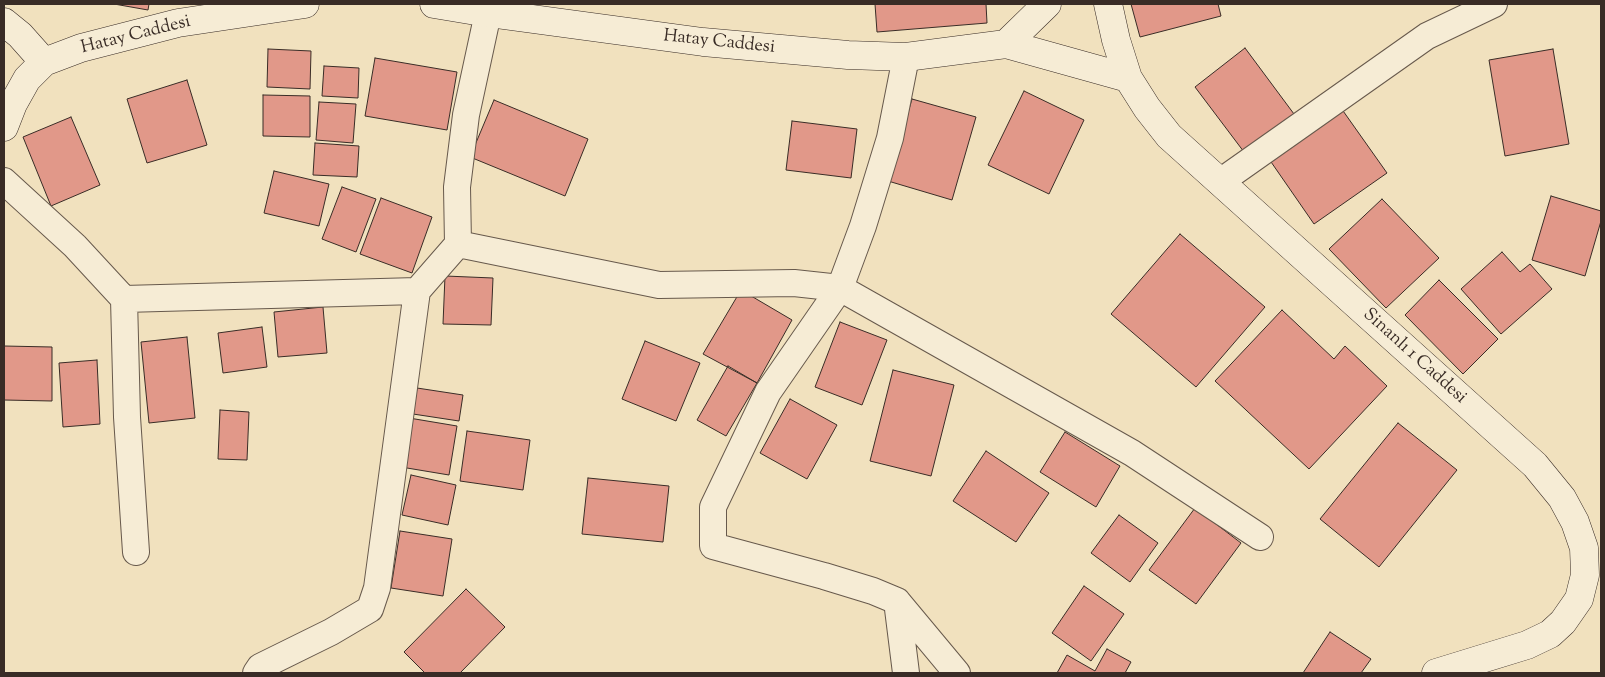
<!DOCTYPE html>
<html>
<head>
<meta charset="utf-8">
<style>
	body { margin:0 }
	#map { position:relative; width:1605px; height:677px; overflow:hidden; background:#f1e1be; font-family:"Sorts Mill Goudy",serif }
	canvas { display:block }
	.frame { position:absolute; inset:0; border:5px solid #392c26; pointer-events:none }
</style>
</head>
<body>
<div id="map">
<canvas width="1605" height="677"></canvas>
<div class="frame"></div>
</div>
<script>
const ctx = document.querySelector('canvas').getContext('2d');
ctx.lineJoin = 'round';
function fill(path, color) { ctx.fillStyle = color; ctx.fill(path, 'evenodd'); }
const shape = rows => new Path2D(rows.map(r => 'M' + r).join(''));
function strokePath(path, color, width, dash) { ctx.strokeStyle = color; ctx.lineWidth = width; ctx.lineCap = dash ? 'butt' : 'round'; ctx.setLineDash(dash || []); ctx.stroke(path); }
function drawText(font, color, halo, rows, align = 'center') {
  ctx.font = font + ' "Sorts Mill Goudy",serif'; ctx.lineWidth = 4; ctx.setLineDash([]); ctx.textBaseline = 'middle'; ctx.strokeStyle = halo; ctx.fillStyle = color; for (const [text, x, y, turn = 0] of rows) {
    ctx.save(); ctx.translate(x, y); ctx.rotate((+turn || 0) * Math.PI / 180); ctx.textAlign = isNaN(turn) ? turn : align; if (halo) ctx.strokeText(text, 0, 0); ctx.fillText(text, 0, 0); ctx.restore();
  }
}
const building = shape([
	[114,4,149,4,148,10,114,4],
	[875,4,986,4,987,23,877,32,875,4],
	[1131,4,1218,4,1221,16,1140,37,1131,4],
	[1245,48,1294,114,1244,152,1195,87,1245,48],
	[268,49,311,51,310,89,267,87,268,49],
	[1553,49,1569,144,1505,156,1489,60,1553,49],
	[375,58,457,72,447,130,365,116,375,58],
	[324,66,359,68,358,98,322,96,324,66],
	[187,80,207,145,147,163,127,99,187,80],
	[1024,91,1084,120,1049,194,988,165,1024,91],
	[263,95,310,96,310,137,263,136,263,95],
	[912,99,976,117,952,200,888,181,912,99],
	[494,100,588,139,565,196,470,157,494,100],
	[319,102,356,104,353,143,316,140,319,102],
	[1341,108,1387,173,1314,224,1269,159,1341,108],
	[71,117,100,185,51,206,23,137,71,117],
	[792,121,857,129,851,178,786,170,792,121],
	[315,143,359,146,357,177,313,175,315,143],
	[274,171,329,184,319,226,264,213,274,171],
	[342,187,376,199,356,252,322,239,342,187],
	[1551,196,1601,211,1601,221,1585,276,1532,260,1551,196],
	[381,198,432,217,412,273,360,254,381,198],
	[1382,199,1439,258,1386,308,1329,249,1382,199],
	[1180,234,1265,307,1196,387,1111,314,1180,234],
	[1502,252,1520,272,1530,264,1552,289,1501,334,1461,289,1502,252],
	[445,276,493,278,491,325,443,324,445,276],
	[1439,280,1498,339,1463,374,1405,315,1439,280],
	[741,290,792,320,757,383,703,354,741,290],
	[323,307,327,353,278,357,274,312,323,307],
	[1282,310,1334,359,1345,346,1387,386,1309,469,1215,381,1282,310],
	[840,322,887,340,862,405,815,387,840,322],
	[262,327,267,367,223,373,218,333,262,327],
	[187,337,195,418,149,423,141,342,187,337],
	[645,341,700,363,676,421,622,399,645,341],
	[4,346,52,347,52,401,4,400,4,346],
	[97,360,100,424,63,427,59,363,97,360],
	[728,366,757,383,726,436,697,420,728,366],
	[893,370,954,385,931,476,870,461,893,370],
	[417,388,463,395,459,421,413,414,417,388],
	[790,399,837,425,807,479,760,453,790,399],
	[220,410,249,412,247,460,218,459,220,410],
	[409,418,457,426,449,475,401,467,409,418],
	[1398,423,1457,470,1379,567,1320,519,1398,423],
	[467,431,530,440,523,490,460,481,467,431],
	[1065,432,1120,466,1096,507,1040,472,1065,432],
	[986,451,1049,493,1016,542,953,501,986,451],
	[411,475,456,485,448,525,402,515,411,475],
	[588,478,669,486,663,542,582,534,588,478],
	[1195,508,1241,543,1196,604,1149,570,1195,508],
	[1119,515,1158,543,1130,582,1091,553,1119,515],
	[400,531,452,539,443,596,391,588,400,531],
	[1084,586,1124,614,1091,661,1052,633,1084,586],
	[466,589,505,627,460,673,425,673,404,652,466,589],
	[1330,632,1371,659,1361,673,1303,673,1330,632],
	[1107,649,1131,662,1125,673,1057,673,1067,655,1095,671,1107,649]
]);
fill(building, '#e19889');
strokePath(building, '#392c26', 1);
const street = shape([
	[906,57,890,138,863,226,840,288,768,392,713,507,713,546,824,576,873,591,897,601,906,673],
	[4,181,75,246,124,299,127,417,136,552],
	[1220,182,1427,36,1494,4],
	[458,244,659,285,794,283,840,288,1132,453,1260,537],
	[124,299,417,291],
	[897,601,957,673],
	[256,673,260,667,331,632,370,609,377,588,417,291,458,244,457,187,466,115,488,13]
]);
const secondary = shape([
	[434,4,488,13,703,42,848,55,906,57,1006,44],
	[1047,4,1006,44,1128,78],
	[1108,4,1116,40,1128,78,1147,108,1169,136,1535,465,1562,498,1575,522,1584,548,1585,575,1579,599,1563,622,1550,634,1527,645,1436,673],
	[4,22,20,35,44,62],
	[4,127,13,104,27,79,44,62,81,48,178,23,305,4]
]);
strokePath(street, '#67594c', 28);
strokePath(secondary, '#392c26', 29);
strokePath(street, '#f6ecd5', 26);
strokePath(secondary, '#f6ecd5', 28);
drawText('18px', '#392c26', '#f6ecd5', [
	["Hatay Caddesi",136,36,-14],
	["Hatay Caddesi",719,43,6],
	["Sinanlı 1 Caddesi",1414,357,42]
]);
</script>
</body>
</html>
